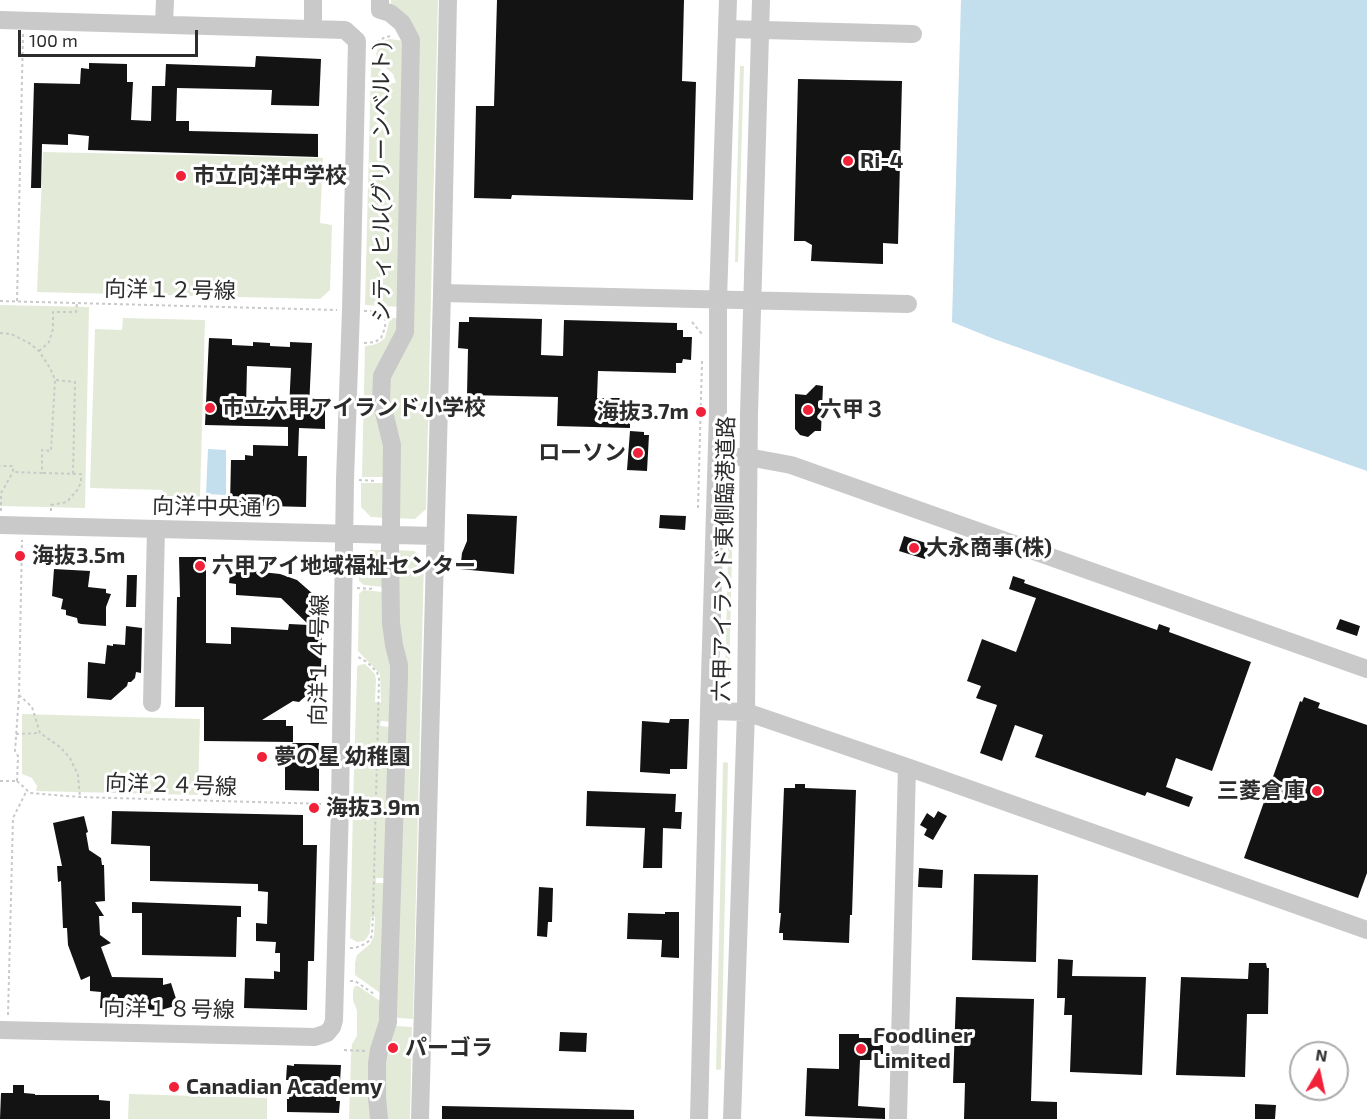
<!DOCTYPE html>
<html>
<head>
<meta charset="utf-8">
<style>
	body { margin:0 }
	#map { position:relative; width:1367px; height:1119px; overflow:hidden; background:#fff; font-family:"Exo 2",sans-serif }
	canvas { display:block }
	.north { position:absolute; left:1289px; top:1041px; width:60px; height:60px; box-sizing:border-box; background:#fff; border:2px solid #ababab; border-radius:50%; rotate:9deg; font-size:16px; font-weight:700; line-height:24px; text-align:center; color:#2c2c2c }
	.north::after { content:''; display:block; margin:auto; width:21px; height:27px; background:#f02138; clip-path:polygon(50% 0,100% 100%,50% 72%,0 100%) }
	.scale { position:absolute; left:18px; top:30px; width:180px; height:27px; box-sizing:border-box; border:3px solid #2c2c2c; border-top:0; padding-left:8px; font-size:18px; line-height:21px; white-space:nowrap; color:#2c2c2c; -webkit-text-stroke:4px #fff; paint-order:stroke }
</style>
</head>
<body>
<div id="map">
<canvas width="1367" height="1119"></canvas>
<div class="north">N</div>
<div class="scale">100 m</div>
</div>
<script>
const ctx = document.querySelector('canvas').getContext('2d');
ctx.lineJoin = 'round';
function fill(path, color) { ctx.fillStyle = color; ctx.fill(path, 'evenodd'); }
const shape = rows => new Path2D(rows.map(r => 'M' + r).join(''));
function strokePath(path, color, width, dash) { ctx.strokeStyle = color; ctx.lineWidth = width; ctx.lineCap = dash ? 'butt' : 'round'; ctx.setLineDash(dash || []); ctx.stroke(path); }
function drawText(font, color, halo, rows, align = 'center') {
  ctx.font = font + ' "Exo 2","Noto Sans JP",sans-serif'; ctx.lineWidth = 6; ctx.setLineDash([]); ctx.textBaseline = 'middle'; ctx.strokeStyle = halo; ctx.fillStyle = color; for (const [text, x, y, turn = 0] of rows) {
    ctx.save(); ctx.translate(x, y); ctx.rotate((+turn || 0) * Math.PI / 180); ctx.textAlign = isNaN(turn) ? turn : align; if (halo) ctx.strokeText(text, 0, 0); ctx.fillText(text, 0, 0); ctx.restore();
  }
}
fill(shape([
	[391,0,438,0,426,509,415,519,395,518,385,389,405,339,415,44,390,9],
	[390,39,404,41,402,307,365,305,371,67,379,68,384,72,390,77,391,83,396,83,393,74,379,62,376,54,379,45,383,41],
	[740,66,744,66,738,262,735,262],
	[43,152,323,158,320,223,332,225,330,290,320,299,37,292],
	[0,305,89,307,85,508,0,506],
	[123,318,205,320,200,497,163,496,163,490,90,488,95,329,122,330],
	[390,318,401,318,383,365,387,477,362,477,365,346,373,345,380,342,385,338],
	[361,483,387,483,387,518,371,517,361,507],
	[729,513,733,513,729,678,725,678],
	[370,550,386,550,383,587,364,585,359,581,359,560],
	[394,550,414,551,424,560,413,1019,398,1018,394,1015,400,643],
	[363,590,383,592,393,668,391,722,381,721,380,726,392,727,387,878,376,878,376,883,386,883,383,995,355,975,355,963,357,955,370,944,374,936,375,917,371,917,370,932,367,938,364,941,357,942,350,938,353,810,361,809,361,802,353,801,357,672,357,667,359,665,365,664,375,674,376,680,375,702,381,703,380,674,358,651,359,594],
	[22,714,200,719,198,795,36,791,37,786,32,778,22,774],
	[725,762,728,763,721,1069,718,1070,716,1069,723,763],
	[355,986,358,986,383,1003,374,1119,349,1119,351,1056,352,1044,357,1036,357,1011,353,1000,353,991],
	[397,1026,412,1027,410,1119,385,1119,381,1085,392,1027],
	[129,1094,267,1098,267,1119,128,1119]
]), '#e3ebd8');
fill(shape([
	[961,0,1367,0,1367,471,994,339,952,322],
	[208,449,226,450,226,495,206,494]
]), '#c3deed');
fill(shape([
	[497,0,684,0,682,81,696,82,693,200,512,195,511,199,474,198,476,106,494,106],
	[256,56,321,59,319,106,271,105,272,90,177,88,176,121,189,121,189,131,318,134,318,157,88,150,89,136,68,134,68,145,42,144,41,188,31,188,34,83,80,84,81,68,89,69,89,63,127,64,127,82,133,82,131,120,151,121,152,86,165,86,166,64,255,67],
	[798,79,902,81,898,244,883,243,883,264,811,261,812,245,805,241,794,241],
	[469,317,542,319,541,355,563,356,564,320,677,323,677,330,683,330,683,337,692,337,691,360,683,359,682,363,676,363,676,373,598,371,597,398,626,398,626,400,630,400,630,428,557,426,558,397,467,395,468,349,458,348,459,322,469,322],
	[209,338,232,339,232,345,253,346,253,342,270,343,270,346,290,347,290,342,312,343,309,408,325,409,325,429,299,428,298,456,307,456,306,507,230,505,231,460,245,460,245,455,253,456,253,445,288,446,288,427,205,425],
	[247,366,291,368,289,409,246,407],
	[816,385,823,386,821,431,815,431,808,437,800,435,795,429,795,394,806,395],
	[630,431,644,432,644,435,649,435,647,471,627,470],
	[467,514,517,516,514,574,459,569,461,562,462,553,467,541],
	[660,515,686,516,685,530,659,528],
	[904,536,929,544,925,559,899,551],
	[179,557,206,557,206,643,231,644,231,627,288,630,289,624,309,625,281,598,236,595,236,584,229,583,230,574,234,574,234,569,280,574,297,580,313,594,312,597,320,605,320,626,322,626,321,673,316,677,316,687,299,702,293,701,262,720,286,720,286,726,293,726,293,742,204,741,204,707,175,707,177,597,180,597],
	[54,569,90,571,88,587,106,589,106,593,111,594,106,607,106,626,81,624,78,623,77,618,66,615,66,610,61,609,63,599,52,596],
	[127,575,137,575,136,607,126,607],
	[1013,576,1025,580,1024,583,1157,630,1159,624,1170,628,1169,632,1251,662,1212,771,1176,758,1166,787,1193,797,1189,807,1147,792,1145,796,1035,757,1043,735,1015,725,1002,761,980,753,997,705,976,698,981,686,967,681,982,639,1016,652,1036,598,1009,589],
	[1340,619,1360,626,1357,636,1336,629],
	[126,626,142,628,141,673,136,672,135,678,131,682,128,682,127,686,111,700,87,698,88,662,105,664,107,645,113,646,113,644,125,645],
	[1304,697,1320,703,1318,708,1367,725,1367,873,1358,898,1244,858,1300,701,1302,702],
	[670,719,689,719,687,769,670,769,670,774,640,772,642,721,669,723],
	[285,743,319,743,319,791,285,790],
	[795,784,805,784,805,788,856,790,852,915,850,915,849,943,783,940,783,933,779,933,781,913,779,913,784,788,795,788],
	[587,791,676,794,675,812,682,812,681,829,663,828,662,868,643,868,645,828,586,826],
	[112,811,303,815,303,845,317,845,314,961,308,961,307,1010,244,1008,245,978,274,979,274,971,280,972,280,953,275,953,276,942,256,941,256,923,267,924,268,892,258,891,258,884,150,881,150,846,111,844],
	[938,811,947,816,933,840,924,835,927,829,920,825,927,813,934,818],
	[84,816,88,832,86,833,89,850,101,858,102,865,104,865,105,901,95,902,104,916,99,916,100,935,111,943,101,947,112,977,163,978,163,985,171,983,178,1005,161,1010,100,1008,101,992,90,991,90,976,81,980,68,945,67,928,63,928,61,881,58,882,57,866,62,866,53,823],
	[919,868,943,870,942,888,918,887],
	[974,874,1038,875,1036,962,972,960],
	[539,887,553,888,552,922,548,922,547,937,537,936],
	[132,902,241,906,241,917,237,917,236,957,142,955,142,913,132,913],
	[665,912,679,912,679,958,661,957,662,940,627,939,628,913,665,914],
	[1058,959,1073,960,1072,976,1146,977,1142,1075,1070,1072,1072,1015,1064,1015,1065,998,1057,998],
	[1249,963,1266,963,1267,968,1269,968,1268,1014,1247,1014,1245,1077,1176,1075,1181,977,1248,979],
	[956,997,1034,999,1031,1101,1057,1102,1057,1119,964,1119,965,1083,953,1083],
	[560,1032,587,1033,586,1052,559,1051],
	[839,1034,859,1034,859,1038,880,1038,880,1045,883,1045,883,1054,879,1054,879,1060,860,1060,858,1106,885,1108,885,1119,805,1116,807,1068,839,1069],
	[294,1064,341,1065,340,1082,337,1082,336,1101,340,1101,339,1113,287,1112,287,1099,289,1099,292,1080,286,1080,287,1065,294,1066],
	[13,1085,24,1085,24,1093,35,1094,35,1095,99,1095,99,1100,110,1101,110,1119,0,1119,1,1093,13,1093],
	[1255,1104,1276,1105,1275,1119,1255,1119],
	[442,1106,634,1110,634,1119,442,1119]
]), '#131313');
strokePath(shape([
	[372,46,385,37,393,36],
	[0,301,337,310],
	[17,301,23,34],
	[364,311,391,312],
	[692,322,702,334],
	[0,333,11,334,29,343,39,351,50,368,55,380,51,451,42,450,42,473,13,472,13,466,0,466],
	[364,343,375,342,381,338,385,328,386,312],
	[39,351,49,342,53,329,53,312,76,312,77,303],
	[56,380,75,382,73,474],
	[43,473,81,474,81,482,78,489,67,502,51,505,51,512],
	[359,480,377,481],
	[698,508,702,361],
	[1,511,1,493,13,472],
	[357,588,375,589],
	[19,695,32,707,40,733,60,747,70,758,78,775,80,797],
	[16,734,40,733],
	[0,781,17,781],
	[17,781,30,793,80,797,325,804],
	[17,781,18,756,15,751,19,695,22,540],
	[355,805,376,806],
	[350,948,355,948,365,944,370,940,372,935,373,915,379,679,377,672,367,662,358,657],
	[350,981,355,981,374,994],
	[8,1015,13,818,27,790],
	[344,1050,365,1051]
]), '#c9c9c9', 2, [3, 3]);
strokePath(shape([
	[380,0,380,10,390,13,402,23,411,40,405,332,382,376,381,400,392,445,391,526],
	[0,20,345,30,357,41,351,310,345,480,340,805,334,1020,332,1027,327,1033,315,1037,0,1030],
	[164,24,165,0],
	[313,28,313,0],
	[727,29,913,34],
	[442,293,908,304],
	[717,457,748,457,791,465,1367,669],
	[0,525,435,536],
	[152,703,156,529],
	[709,711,746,712,907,767,1367,930],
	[379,1119,377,1097,377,1063,379,1050,388,1022,388,1012,399,677,399,665,394,645,391,623,390,547],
	[420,1119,442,293,448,0],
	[699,1119,709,711,718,412,718,299,728,0],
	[732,1119,746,712,749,414,761,0],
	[898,1119,907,767]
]), '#c9c9c9', 18);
strokePath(shape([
	[390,547,391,526]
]), '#c9c9c9', 18);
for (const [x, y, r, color] of [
	[848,161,6,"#f02138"],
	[181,176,6,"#f02138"],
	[210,408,6,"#f02138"],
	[808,410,6,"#f02138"],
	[701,412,6,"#f02138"],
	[638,453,6,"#f02138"],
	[914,548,6,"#f02138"],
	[20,556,6,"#f02138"],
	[200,566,6,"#f02138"],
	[262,757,6,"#f02138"],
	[1317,791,6,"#f02138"],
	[314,808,6,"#f02138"],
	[393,1048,6,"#f02138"],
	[861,1049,6,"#f02138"],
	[174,1087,6,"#f02138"]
]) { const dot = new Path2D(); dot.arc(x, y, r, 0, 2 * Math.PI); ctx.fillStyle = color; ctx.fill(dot); strokePath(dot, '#fff', 2); }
drawText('bold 22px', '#2c2c2c', '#fff', [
	["Ri-4",860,161],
	["市立向洋中学校",193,176],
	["市立六甲アイランド小学校",222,408],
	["六甲３",820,410],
	["海抜3.7m",689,412,"right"],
	["ローソン",626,453,"right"],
	["大永商事(株)",926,548],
	["海抜3.5m",32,556],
	["六甲アイ地域福祉センター",212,566],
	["夢の星 幼稚園",274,757],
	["三菱倉庫",1305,791,"right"],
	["海抜3.9m",326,808],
	["Foodliner",873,1036],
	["Limited",873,1061],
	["パーゴラ",405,1048],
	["Canadian Academy",186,1087]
], 'left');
drawText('22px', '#2c2c2c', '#fff', [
	["シティヒル(グリーンベルト)",382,182,-90],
	["向洋１２号線",170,290,1],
	["向洋中央通り",218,507,1],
	["六甲アイランド東側臨港道路",724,559,-89],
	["向洋１４号線",319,660,-89],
	["向洋２４号線",171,785,2],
	["向洋１８号線",169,1009,1]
]);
</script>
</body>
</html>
